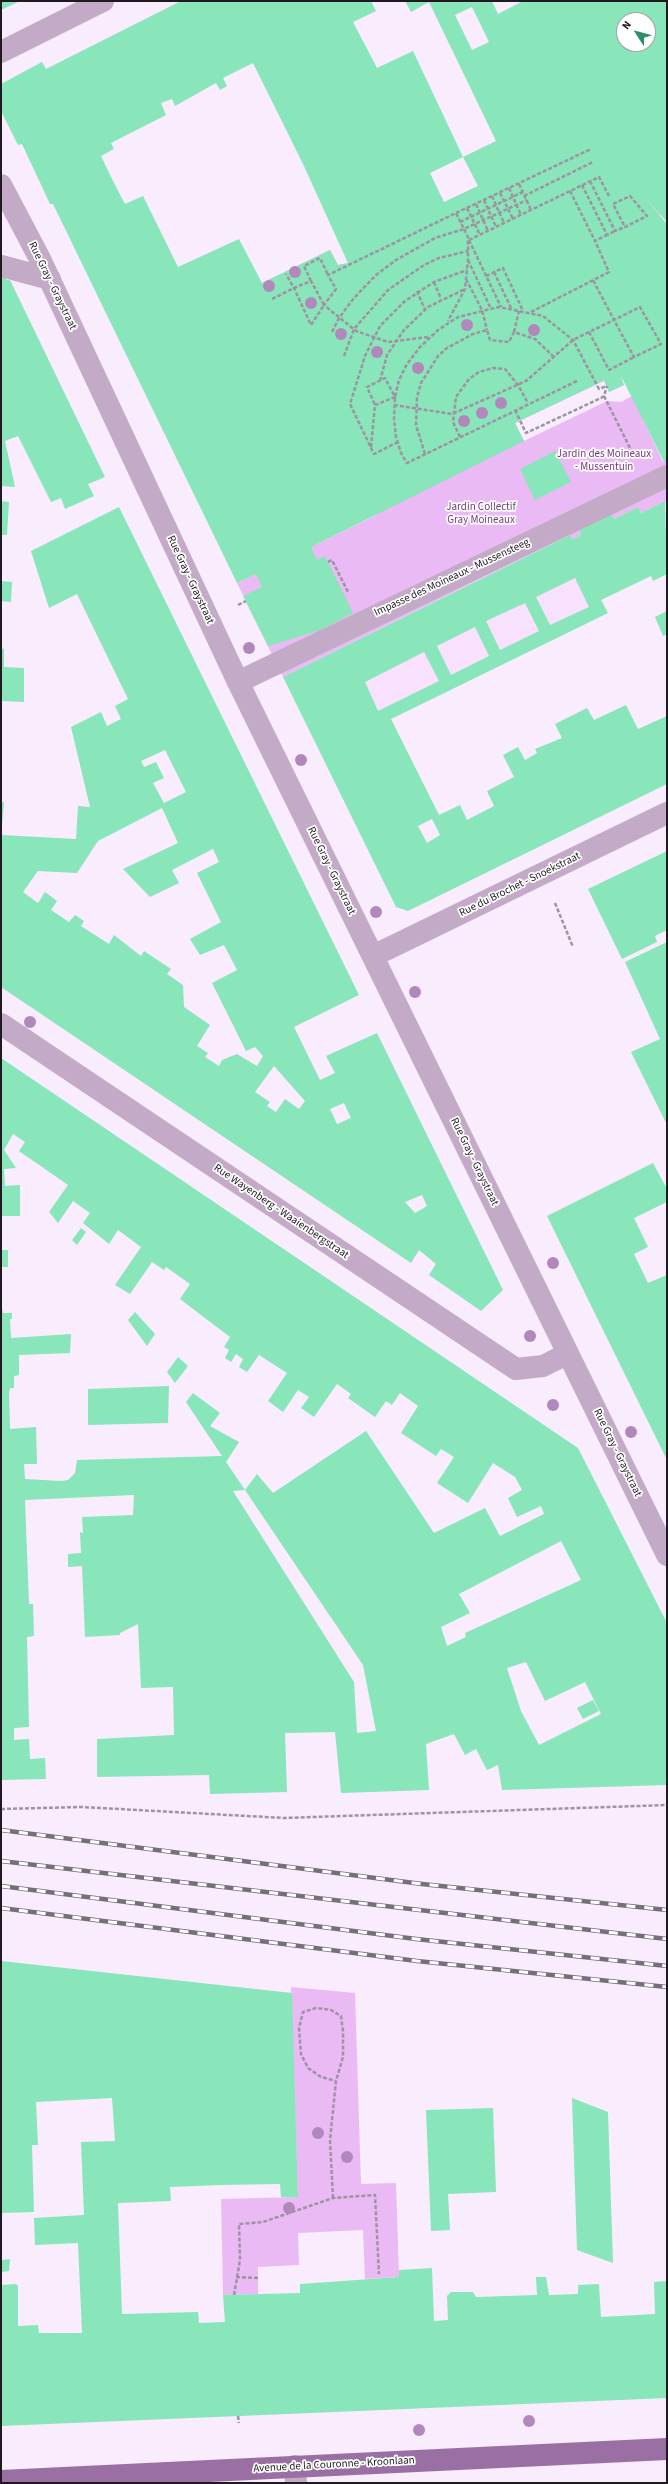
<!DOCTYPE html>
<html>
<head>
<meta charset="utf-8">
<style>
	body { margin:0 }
	#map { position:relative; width:668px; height:2484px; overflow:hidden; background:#f9ecfd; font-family:"Source Sans 3",sans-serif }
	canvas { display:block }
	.frame { position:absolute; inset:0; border:2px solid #1f1920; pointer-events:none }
	.north { position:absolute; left:616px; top:12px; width:40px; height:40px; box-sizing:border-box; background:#fff; border:1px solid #a5a3a6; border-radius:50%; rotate:306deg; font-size:11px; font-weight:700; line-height:16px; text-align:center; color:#1f1920 }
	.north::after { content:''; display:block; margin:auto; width:14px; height:18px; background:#2e8f68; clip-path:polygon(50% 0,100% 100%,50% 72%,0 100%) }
</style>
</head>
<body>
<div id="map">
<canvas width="668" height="2484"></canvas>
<div class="frame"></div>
<div class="north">N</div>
</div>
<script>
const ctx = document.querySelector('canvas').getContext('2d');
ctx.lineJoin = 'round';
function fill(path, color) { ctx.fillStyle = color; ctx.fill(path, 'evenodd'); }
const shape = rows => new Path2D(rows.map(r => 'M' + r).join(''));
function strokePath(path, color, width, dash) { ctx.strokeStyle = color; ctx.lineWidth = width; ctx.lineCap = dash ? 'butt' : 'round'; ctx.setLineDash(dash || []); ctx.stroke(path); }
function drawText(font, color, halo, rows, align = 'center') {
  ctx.font = font + ' "Source Sans 3",sans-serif'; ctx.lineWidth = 3.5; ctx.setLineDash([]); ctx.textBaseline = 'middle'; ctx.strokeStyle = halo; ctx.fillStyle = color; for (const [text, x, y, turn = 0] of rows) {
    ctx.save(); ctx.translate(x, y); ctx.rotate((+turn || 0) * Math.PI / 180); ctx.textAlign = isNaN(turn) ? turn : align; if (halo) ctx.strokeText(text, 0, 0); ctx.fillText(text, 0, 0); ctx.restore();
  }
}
fill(shape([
	[570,535,608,613,321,753,283,677]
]), '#f7e1fc');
fill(shape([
	[581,135,594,138,660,215,614,236,618,372,624,385,609,392,604,381,515,423,524,441,607,401,621,402,632,396,663,462,667,460,667,505,665,501,641,513,638,507,614,519,611,515,579,530,581,535,572,539,569,535,283,677,237,583,376,515,262,283,330,250,338,265,348,263,344,252],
	[291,1987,355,1993,361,2184,396,2183,399,2277,365,2279,363,2230,298,2233,299,2265,258,2267,258,2294,223,2295,221,2199,298,2197]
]), '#eabaf5');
fill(shape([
	[1,1,20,1,1,10],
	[181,1,371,1,376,11,353,22,377,68,413,51,463,157,430,173,444,202,478,186,463,157,496,141,429,2,411,12,405,1,492,1,498,14,523,1,667,1,667,222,644,197,667,224,667,460,664,462,621,376,624,385,609,392,604,380,597,384,515,423,524,441,311,547,317,560,325,556,353,613,321,630,268,646,243,596,262,587,256,574,237,583,53,204,50,204,22,144,18,145,1,111,1,84,42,62,46,69],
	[472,7,489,42,472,50,455,15],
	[624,20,648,20,648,44,624,44],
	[253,63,303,164,348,263,338,265,330,250,262,283,239,239,178,267,143,196,125,204,112,179,101,156,114,149,111,143,166,115,161,103,172,99,175,106,216,83,220,90,227,86,223,78],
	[1,269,7,280,10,280,105,477,88,484,94,496,65,509,61,498,51,502,18,436,5,441,15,487,1,486],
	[555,451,571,482,535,500,520,469],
	[1,501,9,502,7,535,1,535],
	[665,501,667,574,653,581,651,576,601,600,608,613,391,719,439,815,460,805,467,820,494,806,487,791,514,777,503,755,518,747,525,760,537,753,535,749,562,738,555,724,587,708,594,720,626,705,638,729,667,716,667,784,408,911,396,907,283,677,570,535,572,539,581,535,579,530,611,514,614,519,638,507,641,513],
	[575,578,589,607,550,625,536,597],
	[525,603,539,631,500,650,486,621],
	[475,627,489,656,451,675,437,646],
	[424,652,439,681,378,711,365,682],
	[432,819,440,835,427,843,418,826],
	[119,507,359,995,294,1027,320,1080,335,1073,326,1056,377,1033,503,1290,481,1311,429,1275,436,1264,419,1250,411,1263,1,987,1,835,76,839,78,806,90,807,71,727,101,712,107,726,121,719,115,706,128,699,77,594,49,608,31,551],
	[165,750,186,792,164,803,153,783,164,778,156,762,144,767,141,761],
	[162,808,178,843,123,869,150,897,179,883,172,870,213,849,219,862,197,873,221,922,190,939,200,955,224,945,237,970,212,983,246,1051,255,1047,263,1056,257,1066,237,1054,222,1060,219,1066,205,1057,208,1053,197,1046,210,1025,184,1007,183,985,167,974,171,969,144,951,141,956,114,935,109,944,81,926,84,921,75,915,69,922,51,910,57,901,45,892,38,903,23,892,38,871,77,873,98,841],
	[274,1066,305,1101,299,1109,285,1099,276,1112,267,1106,270,1102,255,1092],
	[344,1103,351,1118,337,1124,330,1109],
	[422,1195,427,1206,415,1213,405,1202],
	[1,581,12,582,11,602,1,601],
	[667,611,667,634,663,636,655,617],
	[1,648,4,649,4,667,24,668,24,702,1,701],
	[1,802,4,802,2,827,1,827],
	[667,851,667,930,655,936,657,942,622,959,588,889],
	[667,942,667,1125,631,1052,660,1039,625,962],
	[1,1058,578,1448,667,1623,667,1785,502,1790,498,1765,487,1770,476,1749,465,1755,454,1734,426,1744,429,1790,341,1793,335,1732,285,1733,287,1792,210,1794,209,1775,97,1777,97,1739,174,1735,173,1687,141,1688,138,1624,120,1633,120,1635,85,1637,82,1566,68,1567,68,1554,81,1553,80,1532,83,1533,82,1517,133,1515,134,1495,25,1500,29,1604,33,1604,34,1636,27,1637,29,1727,14,1728,14,1740,29,1739,30,1759,45,1758,46,1779,1,1780,1,1302,3,1313,12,1313,12,1319,10,1319,11,1338,71,1334,70,1353,19,1355,19,1375,14,1376,14,1388,10,1388,9,1393,10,1429,36,1427,37,1464,24,1464,25,1479,62,1481,68,1480,75,1473,77,1460,222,1456,186,1402,193,1393,220,1413,210,1426,239,1442,226,1462,245,1490,233,1491,354,1682,357,1733,376,1731,363,1665,245,1490,257,1474,273,1493,366,1431,434,1533,485,1508,500,1536,544,1514,541,1506,517,1517,508,1498,522,1490,515,1477,493,1463,468,1503,437,1483,454,1457,441,1449,436,1456,401,1433,418,1406,400,1393,392,1405,386,1401,375,1417,348,1398,351,1394,337,1384,314,1417,301,1408,309,1397,298,1390,283,1412,268,1401,287,1373,259,1355,247,1372,239,1367,243,1359,236,1354,231,1362,225,1358,229,1350,224,1347,230,1337,180,1299,190,1284,166,1267,164,1270,152,1262,130,1294,115,1285,141,1247,118,1230,109,1244,83,1223,90,1213,73,1201,58,1223,49,1212,68,1185,19,1151,25,1142,13,1134,4,1150,16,1168,4,1169,5,1186,20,1185,20,1216,1,1216],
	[561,1541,581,1580,465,1633,466,1637,447,1646,441,1627,470,1613,459,1594],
	[526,1662,545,1701,585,1682,601,1714,539,1745,521,1711,507,1668],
	[653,1163,667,1189,667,1202,634,1218,648,1247,634,1254,648,1283,667,1275,667,1460,547,1216],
	[81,1228,86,1232,77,1245,72,1240],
	[1,1250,8,1250,8,1267,1,1267],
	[135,1312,155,1334,147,1346,128,1320],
	[178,1357,188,1366,175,1383,167,1372],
	[169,1386,168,1423,88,1425,88,1389],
	[593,1700,599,1711,583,1719,577,1708],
	[1,1961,292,1993,298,2197,281,2197,280,2184,221,2185,170,2187,171,2201,118,2203,122,2314,198,2312,199,2323,225,2322,223,2295,300,2293,300,2284,399,2277,399,2270,432,2268,434,2321,448,2320,447,2296,451,2292,473,2292,476,2297,537,2295,536,2277,546,2277,549,2295,578,2294,578,2285,599,2284,601,2317,655,2314,654,2282,667,2281,667,2398,1,2426,1,2285,16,2284,18,2286,18,2326,38,2325,39,2333,82,2333,78,2243,35,2245,34,2218,84,2215,81,2142,115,2141,112,2098,36,2102,38,2145,32,2145,34,2212,1,2213],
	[572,2098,608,2112,613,2263,577,2250],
	[493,2108,496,2192,448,2194,450,2230,431,2231,426,2110],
	[10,2259,9,2271,1,2272,1,2260]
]), '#89e5ba');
strokePath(shape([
	[590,181,615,231,625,227,647,216,630,196,613,204,625,227],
	[519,184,531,210],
	[582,185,607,235,615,231],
	[509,188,521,215],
	[570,191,595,241,607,235],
	[500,193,513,219],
	[492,196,504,223],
	[524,196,593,162],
	[484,200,496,227],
	[476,204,488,231],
	[467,208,480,235],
	[456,213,591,149],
	[460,222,523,192],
	[469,240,599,177,609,196],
	[469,240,501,307],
	[468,260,491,309],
	[494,272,512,310],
	[486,276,503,268,523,311],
	[466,279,482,310,487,330],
	[311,281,304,266,320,258,328,275],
	[434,282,441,299],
	[417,291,425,310],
	[272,299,294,288,311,281,324,305,311,325,294,288,286,274],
	[531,312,609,272,595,241],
	[332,332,339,318,354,298,376,275,396,260,435,238,464,229,527,200],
	[514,332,519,311],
	[589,332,609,370,634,357],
	[428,337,388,342,356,331,324,305,336,289,328,275,456,213,468,237,468,260,465,289,448,321],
	[344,356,354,329,388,290,424,265,439,258,468,251],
	[380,381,387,355,404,330,428,307,465,289],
	[577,381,407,463,401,453,396,437,394,419,395,397,399,380,407,364,420,347,438,330,458,317,499,307,543,316,573,340,599,389,607,386],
	[604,396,634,456],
	[394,405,452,414,526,381,573,340,589,332,614,320,640,307,661,344,634,357,614,320,593,280],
	[515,410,526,433,601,398,604,396,607,386],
	[460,437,453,422,456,397,469,379,479,372,493,368,505,369,518,385,528,403],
	[398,442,374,454,350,404,365,356,380,326,405,301,434,282,467,270],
	[371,447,375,405,395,397,385,378,367,387,375,405],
	[425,454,416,425,417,397,421,383,438,356,447,348,473,334,487,330,490,340,509,342,514,332,535,339,554,357],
	[328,562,332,560,348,592],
	[238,605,246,601],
	[555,903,573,947],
	[1,1809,82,1807,284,1818,667,1805],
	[333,2198,330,2140,336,2081,343,2057,343,2031,341,2016,331,2010,316,2008,303,2012,299,2028,301,2054,308,2068,321,2077,336,2081],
	[236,2277,258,2278],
	[234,2295,240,2260,239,2224,263,2222,333,2198,375,2195,379,2274],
	[238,2416,239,2423]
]), '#9e94a1', 2.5, [4, 2]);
strokePath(shape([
	[1,52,103,1],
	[1,185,40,259,238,682,667,1555],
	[1,266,50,279],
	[238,682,667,476],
	[373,956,667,813],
	[1,1024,516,1369,543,1366,567,1354],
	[295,2466,296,2483]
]), '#c3abc8', 22);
strokePath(shape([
	[1,2481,667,2449]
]), '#9a70a4', 22);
const rail = shape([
	[1,1830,422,1884,667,1910],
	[1,1861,667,1939],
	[1,1886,416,1939,667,1966],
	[1,1908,417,1961,667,1987]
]);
strokePath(rail, '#766e79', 4.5);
strokePath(rail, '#fff', 3, [9]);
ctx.fillStyle = '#b188bb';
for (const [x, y] of [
	[295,272],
	[269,286],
	[311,303],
	[467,325],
	[534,330],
	[341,334],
	[377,352],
	[418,368],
	[501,403],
	[482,413],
	[464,421],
	[249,648],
	[301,760],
	[376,912],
	[415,992],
	[30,1022],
	[553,1263],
	[530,1336],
	[553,1405],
	[631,1432],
	[318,2133],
	[347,2157],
	[289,2208],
	[529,2421],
	[419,2430]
]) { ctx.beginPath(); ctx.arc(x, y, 6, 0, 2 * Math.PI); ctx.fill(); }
drawText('11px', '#1f1920', '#fff', [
	["Rue Gray - Graystraat",52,286,64],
	["Impasse des Moineaux - Mussensteeg",452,578,-25],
	["Rue Gray - Graystraat",190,580,65],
	["Rue Gray - Graystraat",331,871,64],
	["Rue du Brochet - Snoekstraat",520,885,-26],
	["Rue Gray - Graystraat",474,1162,64],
	["Rue Wayenberg - Waaienbergstraat",281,1212,34],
	["Rue Gray - Graystraat",617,1453,64],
	["Avenue de la Couronne - Kroonlaan",334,2465,-3]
]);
drawText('11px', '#763785', '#fff', [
	["Jardin des Moineaux",604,455],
	["- Mussentuin",604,468],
	["Jardin Collectif",481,508],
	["Gray Moineaux",481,521]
]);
</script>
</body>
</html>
